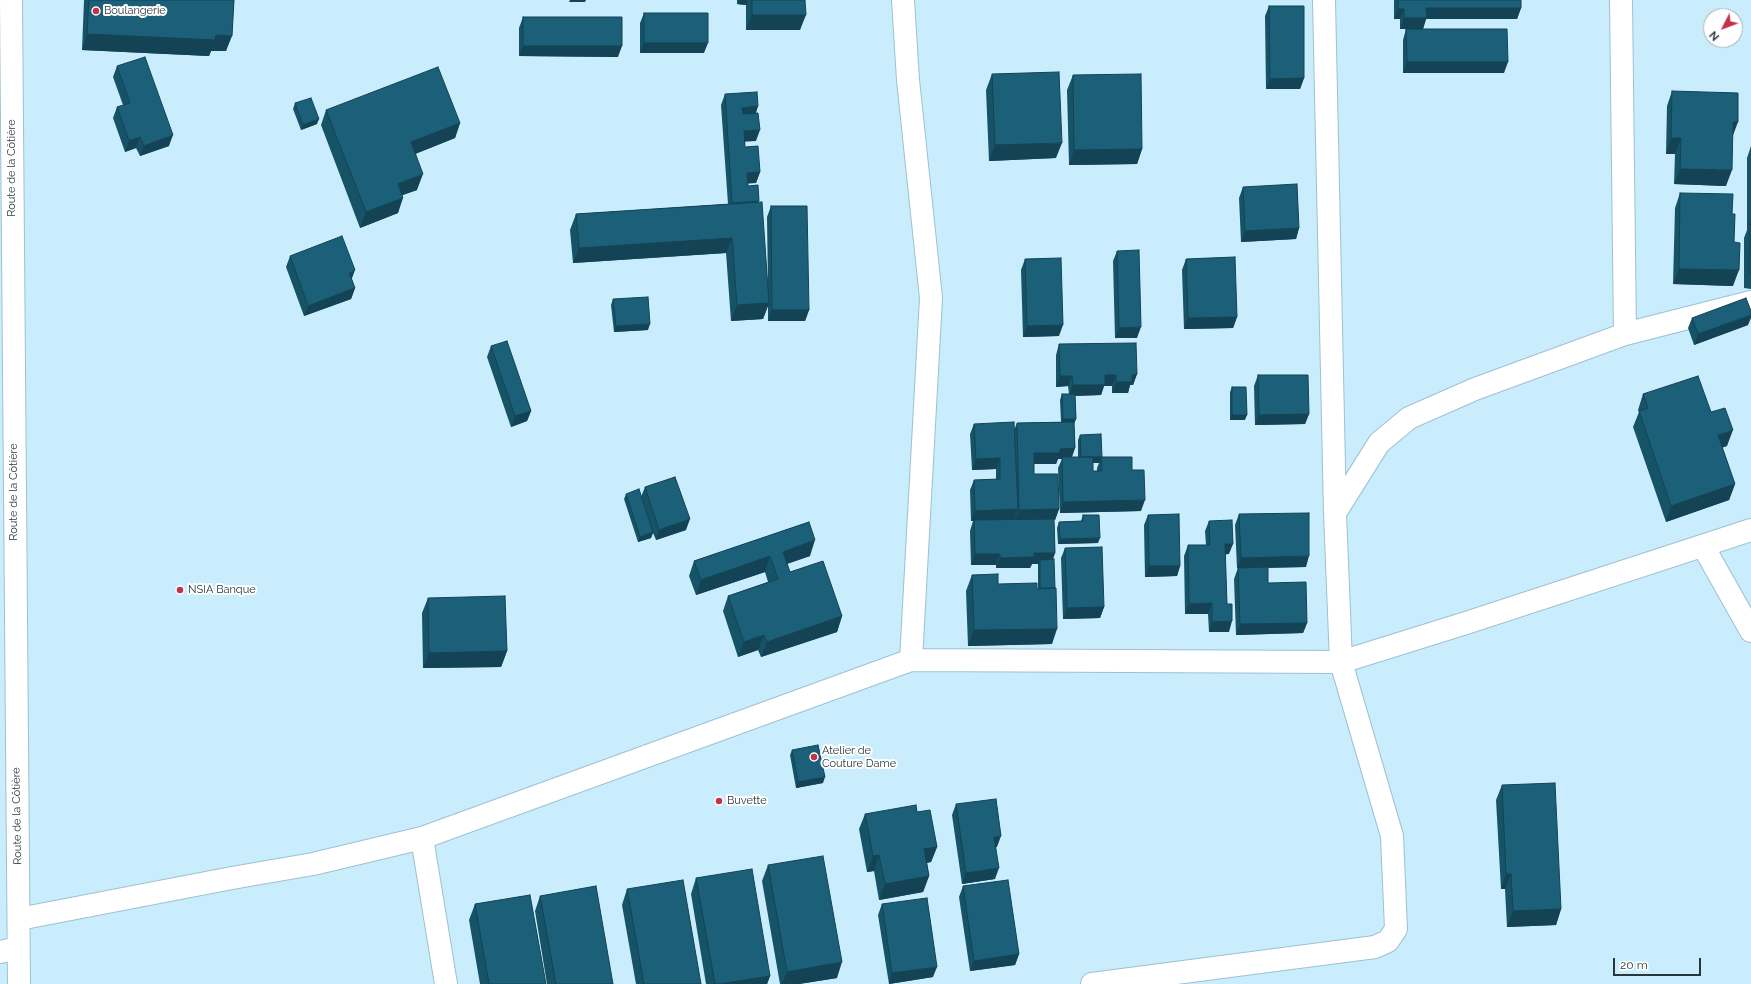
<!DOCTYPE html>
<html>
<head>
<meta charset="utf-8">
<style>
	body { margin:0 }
	#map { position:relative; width:1751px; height:984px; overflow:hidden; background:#c9edfd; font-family:Raleway,sans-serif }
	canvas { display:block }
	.north { position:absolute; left:1703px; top:8px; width:40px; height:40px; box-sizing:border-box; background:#fff; border:1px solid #a9afb1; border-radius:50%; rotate:228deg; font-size:11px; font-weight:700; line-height:16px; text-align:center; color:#28363c }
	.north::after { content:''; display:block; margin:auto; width:14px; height:18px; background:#c2324b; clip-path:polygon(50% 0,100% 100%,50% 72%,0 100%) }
	.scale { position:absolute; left:1613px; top:958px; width:88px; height:18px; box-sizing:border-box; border:2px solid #28363c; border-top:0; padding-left:5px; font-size:12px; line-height:14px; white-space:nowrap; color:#28363c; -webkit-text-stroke:3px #fff; paint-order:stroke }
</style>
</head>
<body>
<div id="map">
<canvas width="1751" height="984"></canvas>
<div class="north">N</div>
<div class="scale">20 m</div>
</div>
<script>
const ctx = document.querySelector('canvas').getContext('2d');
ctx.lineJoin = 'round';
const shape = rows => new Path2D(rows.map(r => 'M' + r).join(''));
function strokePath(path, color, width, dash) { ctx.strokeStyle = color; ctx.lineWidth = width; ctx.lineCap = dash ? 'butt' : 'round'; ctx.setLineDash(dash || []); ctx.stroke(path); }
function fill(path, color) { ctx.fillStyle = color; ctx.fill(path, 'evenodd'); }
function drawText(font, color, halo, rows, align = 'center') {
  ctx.font = font + ' Raleway,sans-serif'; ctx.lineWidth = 4; ctx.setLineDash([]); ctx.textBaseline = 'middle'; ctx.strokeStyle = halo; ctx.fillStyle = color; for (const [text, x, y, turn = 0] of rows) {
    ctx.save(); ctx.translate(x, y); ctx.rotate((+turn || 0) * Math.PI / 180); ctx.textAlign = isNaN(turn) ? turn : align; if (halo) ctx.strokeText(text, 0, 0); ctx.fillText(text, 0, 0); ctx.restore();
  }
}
const street = shape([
	[903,0,908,80,931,298,911,660],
	[1621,0,1625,334],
	[1335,513,1379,443,1409,418,1475,389,1625,334,1751,302],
	[1703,546,1751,631],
	[422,838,446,984],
	[19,919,232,878,313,864,422,838,911,660,1341,662,1466,623,1751,530],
	[0,952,18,948],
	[1092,984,1375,947,1388,941,1396,929,1392,836,1341,662,1335,513,1324,0]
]);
const primary = shape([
	[11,0,19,984]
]);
strokePath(street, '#9ec1d0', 24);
strokePath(primary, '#9ec1d0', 24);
strokePath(street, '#fff', 22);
strokePath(primary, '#fff', 22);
fill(shape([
	[84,0,234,0,226,51,211,51,209,56,82,50],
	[737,0,805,0,800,30,746,30,746,5,737,4],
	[1394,0,1521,0,1521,8,1517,19,1426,19,1423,29,1400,29,1400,19,1394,19],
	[1269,6,1304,78,1300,89,1266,89,1265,16],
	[644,13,704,53,640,53,640,23],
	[523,17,618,57,519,56,519,28],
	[1406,29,1504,73,1403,73,1403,40],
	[117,66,169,146,140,156,136,148,125,152,113,118,117,107,123,105,113,77],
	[992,74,1056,158,989,161,986,90],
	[1073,75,1142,149,1137,164,1069,165,1067,90],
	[1672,91,1726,186,1674,184,1675,154,1666,154,1667,106],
	[725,94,758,106,756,113,756,141,745,141,745,147,760,172,756,183,748,183,748,186,759,202,768,285,767,217,771,206,809,310,805,321,768,321,768,306,763,319,731,321,726,253,573,263,570,230,576,214,728,204,721,105],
	[295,103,317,124,301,130,293,109],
	[326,110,460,123,455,138,415,154,417,190,402,195,398,213,360,228,321,125],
	[1751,146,1751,289,1744,288,1744,238,1747,230,1747,158],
	[1243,187,1299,228,1296,239,1241,242,1239,198],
	[1680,193,1732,214,1734,242,1733,286,1673,284,1675,208],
	[1117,251,1137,338,1115,338,1113,261],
	[290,256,352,279,355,288,351,299,304,316,286,267],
	[1025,259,1059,336,1023,337,1021,270],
	[1186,259,1237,317,1233,328,1184,329,1182,270],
	[613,299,648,330,614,332,611,305],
	[1692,318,1748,325,1694,345,1688,328],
	[1059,344,1137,374,1133,385,1130,385,1128,393,1112,393,1112,386,1104,386,1101,395,1075,396,1076,419,1074,423,1075,448,1072,457,1078,457,1078,440,1080,435,1102,457,1132,470,1141,511,1060,513,1058,468,1062,459,1058,459,1056,464,1034,464,1034,474,1059,509,1055,520,1054,520,1055,553,1053,559,1052,644,968,646,966,591,972,575,998,584,1038,589,1038,564,1032,564,1030,568,996,568,996,565,971,565,970,531,973,521,971,521,970,490,974,480,996,479,996,469,972,470,970,434,974,424,1014,430,1017,423,1061,422,1060,400,1062,394,1069,394,1068,386,1056,387,1056,355],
	[1093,463,1099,463,1097,468,1097,471,1093,471],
	[491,346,531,411,527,421,511,427,487,357],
	[1258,375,1309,414,1305,424,1255,425,1254,386],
	[1232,387,1245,420,1230,420,1230,392],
	[1643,394,1727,446,1722,447,1735,484,1729,500,1666,522,1633,427,1639,412,1638,410],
	[645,487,686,530,656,540,653,533,651,538,638,542,624,499,626,494,641,497],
	[1239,514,1306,567,1268,568,1268,583,1307,623,1303,633,1236,635,1234,579,1238,568,1237,568,1235,525],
	[1083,515,1098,543,1058,544,1057,528,1059,522,1081,521],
	[1148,515,1180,566,1177,576,1145,577,1144,525],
	[1209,521,1229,554,1225,554,1227,604,1229,632,1209,632,1208,614,1185,614,1184,556,1188,545,1206,545,1205,531],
	[809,522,810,556,787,564,790,572,842,616,837,632,761,657,758,650,738,657,723,611,728,596,768,582,765,572,696,595,689,576,694,561],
	[1065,548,1104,607,1100,618,1063,619,1061,558],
	[428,598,507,651,501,667,423,668,422,613],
	[792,750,823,783,796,788,790,755],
	[1502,785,1561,909,1556,925,1507,927,1505,889,1501,889,1496,800],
	[956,804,997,847,996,847,995,879,962,884,952,815],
	[917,812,937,847,931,862,927,863,929,876,923,892,879,900,874,871,867,872,859,829,865,814],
	[768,865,837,978,799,984,780,984,762,881],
	[696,878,770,976,767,984,706,984,691,894],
	[963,886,1019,954,1015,965,970,971,959,897],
	[627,889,701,984,636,984,622,905],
	[540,896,613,984,547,984,535,911],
	[475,904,546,984,480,984,469,920],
	[882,904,933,977,889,984,878,915]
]), '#175367');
fill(shape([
	[570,0,586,0,585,2,569,2],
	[739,0,748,0,746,5,737,4],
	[1426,8,1521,8,1517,19,1426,19,1423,29,1400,29,1404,18],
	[1398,9,1404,9,1400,19,1394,19],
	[752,15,806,15,800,30,746,30],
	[87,34,216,35,232,36,226,51,211,51,209,56,82,50],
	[644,43,708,43,704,53,640,53],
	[523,46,622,46,618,57,519,56],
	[1407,62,1508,62,1504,73,1403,73],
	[1304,78,1300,89,1266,89,1270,79],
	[758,106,754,117,739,118,742,108],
	[319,119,317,124,301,130,303,125],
	[1733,122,1738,122,1732,138],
	[460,123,455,138,405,158,411,142],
	[760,130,756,141,740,142,744,131],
	[173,135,169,146,140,156,144,146],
	[140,137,136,148,125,152,129,141],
	[1671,138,1681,138,1675,154,1666,154],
	[1062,143,1056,158,989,161,995,145],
	[1142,149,1137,164,1069,165,1074,150],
	[1680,169,1732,170,1726,186,1674,184],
	[760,172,756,183,743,184,747,173],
	[423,174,417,190,392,199,398,184],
	[403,198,398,213,360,228,366,212],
	[1299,228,1296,239,1241,242,1245,231],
	[732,238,726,253,573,263,579,248],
	[1679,269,1739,270,1733,286,1673,284],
	[355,270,351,281,349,273],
	[355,288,351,299,304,316,308,306],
	[769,303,763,319,731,321,737,305],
	[772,310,809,310,805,321,768,321],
	[1751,315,1751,318,1748,325,1694,345,1698,334],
	[1237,317,1233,328,1184,329,1188,318],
	[650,324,648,330,614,332,616,326],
	[1063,325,1059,336,1023,337,1027,326],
	[1141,327,1137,338,1115,338,1119,328],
	[1137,374,1133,385,1130,385,1128,393,1112,393,1116,382,1132,375],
	[1105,375,1116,375,1112,386,1104,386,1101,395,1069,396,1073,385],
	[1060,376,1072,376,1068,386,1056,387],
	[531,411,527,421,511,427,515,416],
	[1309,414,1305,424,1255,425,1259,415],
	[1232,415,1247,415,1245,420,1230,420],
	[1063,419,1076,419,1074,424,1061,424],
	[1733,430,1727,446,1713,451,1718,435],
	[1075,448,1071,459,1062,457,1062,459,1058,459,1056,464,1030,464,1034,453,1060,449],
	[1101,457,1099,463,1079,463,1081,458],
	[1000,458,996,469,972,470,976,459],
	[1735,484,1729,500,1666,522,1671,506],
	[1145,500,1141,511,1060,513,1063,502],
	[1018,509,1014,520,971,521,975,511],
	[1059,509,1055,520,1015,520,1019,510],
	[690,519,686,530,656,540,659,530],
	[653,532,651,538,638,542,640,537],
	[1100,538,1098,543,1058,544,1060,539],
	[815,540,810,556,777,567,783,552],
	[1225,544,1233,544,1229,554,1221,555],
	[1034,553,1055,553,1051,563,1040,560,1038,564,1032,564,1030,568,996,568,1000,558],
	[975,554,1000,554,996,565,971,565],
	[770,556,765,572,696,595,701,580],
	[1309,556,1306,567,1237,568,1241,558],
	[1149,566,1180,566,1177,576,1145,577],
	[1212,603,1208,614,1185,614,1189,604],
	[1104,607,1100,618,1063,619,1067,608],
	[842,616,837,632,761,657,767,642],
	[1232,621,1229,632,1209,632,1212,622],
	[1307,623,1303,633,1236,635,1240,624],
	[1057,629,1052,644,968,646,974,630],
	[764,635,758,650,738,657,744,642],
	[507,651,501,667,423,668,429,653],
	[825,777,823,783,796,788,798,782],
	[1001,836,997,847,990,848,994,837],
	[937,847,931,862,918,864,924,849],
	[879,855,874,871,867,872,873,856],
	[999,868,995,879,962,884,966,873],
	[1506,874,1511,874,1505,889,1501,889],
	[929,876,923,892,879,900,885,884],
	[1561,909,1556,925,1507,927,1513,911],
	[1019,954,1015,965,970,971,974,961],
	[842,962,837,978,799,984,782,984,787,972],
	[937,967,933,977,889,984,892,973],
	[770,976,767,984,720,984]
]), '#134354');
const building = shape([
	[89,0,234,0,232,36,216,35,215,40,87,34,89,0],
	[752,0,805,0,806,15,752,15,752,0],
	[1398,0,1521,0,1521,8,1426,8,1427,18,1404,18,1404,9,1398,9,1398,0],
	[1269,6,1304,6,1304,78,1270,79,1269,6],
	[644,13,708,13,708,43,644,43,644,13],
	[523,17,622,17,622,46,523,46,523,17],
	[1406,29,1507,29,1508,62,1407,62,1406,29],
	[145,57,173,135,144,146,140,137,129,141,117,107,130,103,117,66,145,57],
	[438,67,460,123,411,142,423,174,398,184,403,198,366,212,326,110,438,67],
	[1059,72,1062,143,995,145,992,74,1059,72],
	[1141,74,1142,149,1074,150,1073,75,1141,74],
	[1672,91,1738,93,1738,122,1733,122,1732,170,1680,169,1681,138,1671,138,1672,91],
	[757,92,758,106,742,108,743,114,758,113,760,130,744,131,745,147,758,146,760,172,747,173,748,186,758,185,759,201,732,203,725,94,757,92],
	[311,98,319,119,303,125,295,103,311,98],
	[1297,184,1299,228,1245,231,1243,187,1297,184],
	[1680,193,1733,194,1732,214,1735,214,1734,242,1740,243,1739,270,1679,269,1680,193],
	[762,202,769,303,737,305,732,238,579,248,576,214,762,202],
	[771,206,807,206,809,310,772,310,771,206],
	[1750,222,1751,222,1751,273,1749,272,1750,222],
	[342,236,355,270,349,273,355,288,308,306,290,256,342,236],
	[1139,250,1141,327,1119,328,1117,251,1139,250],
	[1235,257,1237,317,1188,318,1186,259,1235,257],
	[1061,258,1063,325,1027,326,1025,259,1061,258],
	[648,297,650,324,616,326,613,299,648,297],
	[1746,298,1751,311,1751,315,1698,334,1692,318,1746,298],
	[507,341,531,411,515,416,491,346,507,341],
	[1136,343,1137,374,1132,375,1132,382,1116,382,1116,375,1105,375,1105,385,1073,385,1072,376,1060,376,1059,344,1136,343],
	[1258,375,1308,375,1309,414,1259,415,1258,375],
	[1698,376,1711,412,1725,408,1733,430,1718,435,1735,484,1671,506,1639,411,1648,408,1643,394,1698,376],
	[1232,387,1246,387,1247,415,1232,415,1232,387],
	[1062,394,1075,394,1076,419,1063,419,1062,394],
	[1014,422,1018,509,975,511,974,480,1000,479,1000,458,976,459,974,424,1014,422],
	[1074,422,1075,448,1060,449,1060,453,1034,453,1034,474,1058,474,1059,509,1019,510,1017,423,1074,422],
	[1101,434,1102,457,1081,457,1080,435,1101,434],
	[1062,457,1093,457,1093,471,1102,471,1101,457,1132,457,1132,470,1144,470,1145,500,1063,502,1062,457],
	[675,477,690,519,659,530,645,487,675,477],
	[639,489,653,532,640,537,626,494,639,489],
	[1309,513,1309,556,1241,558,1239,514,1309,513],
	[1179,514,1180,566,1149,566,1148,515,1179,514],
	[1083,515,1099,515,1100,538,1060,539,1059,522,1083,521,1083,515],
	[1054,519,1055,553,1034,553,1034,557,1000,558,1000,554,975,554,974,520,1054,519],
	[1232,520,1233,544,1225,544,1227,604,1232,604,1232,621,1212,622,1212,603,1189,604,1188,545,1210,545,1209,521,1232,520],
	[809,522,815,540,783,552,790,572,823,561,842,616,767,642,764,635,744,642,728,596,778,579,770,556,701,580,694,561,809,522],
	[1102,547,1104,607,1067,608,1065,548,1102,547],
	[1054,559,1055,588,1040,588,1040,560,1054,559],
	[1268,567,1268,583,1306,582,1307,623,1240,624,1238,568,1268,567],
	[998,574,998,584,1037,583,1037,589,1056,588,1057,629,974,630,972,575,998,574],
	[505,596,507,651,429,653,428,598,505,596],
	[818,745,825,777,798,782,792,750,818,745],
	[1555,783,1561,909,1513,911,1511,874,1506,874,1502,785,1555,783],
	[996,799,1001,836,994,837,999,868,966,873,956,804,996,799],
	[916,805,917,812,930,810,937,847,924,849,929,876,885,884,879,855,873,856,865,814,916,805],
	[823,856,842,962,787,972,768,865,823,856],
	[752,869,770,976,720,984,715,984,696,878,752,869],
	[683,880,701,984,644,984,627,889,683,880],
	[1008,880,1019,954,974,961,963,886,1008,880],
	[596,886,613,984,556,984,540,896,596,886],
	[530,895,546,984,489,984,475,904,530,895],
	[927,898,937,967,892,973,882,904,927,898]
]);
fill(building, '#1b6078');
strokePath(building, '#134354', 1);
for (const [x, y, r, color] of [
	[96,11,4,"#c2324b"],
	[180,590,4,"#c2324b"],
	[814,757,4,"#c2324b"],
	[719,801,4,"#c2324b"]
]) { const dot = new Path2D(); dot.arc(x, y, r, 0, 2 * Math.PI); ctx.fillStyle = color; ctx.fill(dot); strokePath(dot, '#fff', 1.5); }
drawText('11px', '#28363c', '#fff', [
	["Boulangerie",104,11],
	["NSIA Banque",188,590],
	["Atelier de",822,751],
	["Couture Dame",822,764],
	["Buvette",727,801]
], 'left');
drawText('11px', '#28363c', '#fff', [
	["Route de la Côtière",12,168,-90],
	["Route de la Côtière",14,492,-90],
	["Route de la Côtière",17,816,-91]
]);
</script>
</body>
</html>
